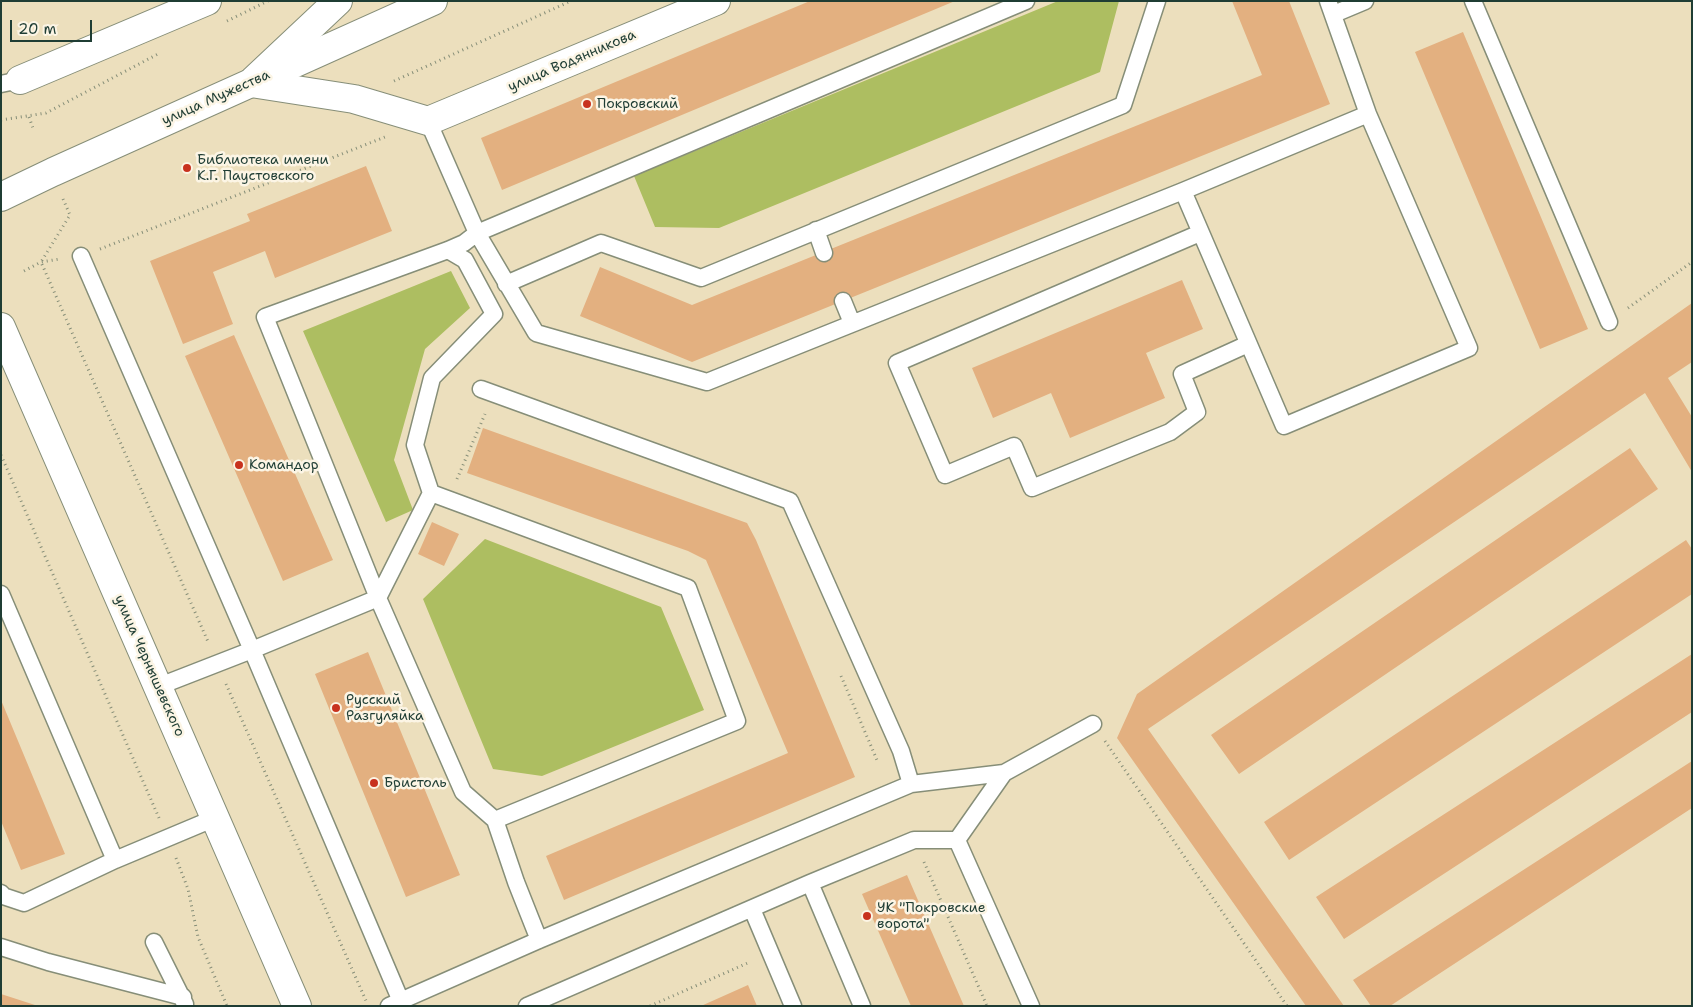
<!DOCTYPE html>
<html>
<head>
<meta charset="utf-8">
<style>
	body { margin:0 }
	#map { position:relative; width:1693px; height:1007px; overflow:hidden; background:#ecdfbd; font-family:"Shantell Sans",sans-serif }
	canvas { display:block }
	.frame { position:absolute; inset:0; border:2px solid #1f3d34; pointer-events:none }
	.scale { position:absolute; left:10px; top:20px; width:82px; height:22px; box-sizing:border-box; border:2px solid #1f3d34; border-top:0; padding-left:6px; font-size:15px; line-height:18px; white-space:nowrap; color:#1f3d34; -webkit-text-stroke:4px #fcf5e5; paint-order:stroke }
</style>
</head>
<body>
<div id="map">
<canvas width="1693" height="1007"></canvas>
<div class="frame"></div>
<div class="scale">20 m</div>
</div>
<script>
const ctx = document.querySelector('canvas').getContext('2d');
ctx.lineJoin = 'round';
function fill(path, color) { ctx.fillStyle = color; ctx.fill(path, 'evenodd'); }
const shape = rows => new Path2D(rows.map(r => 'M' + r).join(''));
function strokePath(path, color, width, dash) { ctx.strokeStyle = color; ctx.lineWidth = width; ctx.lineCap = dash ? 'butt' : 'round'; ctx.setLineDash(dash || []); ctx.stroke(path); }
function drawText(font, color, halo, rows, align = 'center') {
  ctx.font = font + ' "Shantell Sans",sans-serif'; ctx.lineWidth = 5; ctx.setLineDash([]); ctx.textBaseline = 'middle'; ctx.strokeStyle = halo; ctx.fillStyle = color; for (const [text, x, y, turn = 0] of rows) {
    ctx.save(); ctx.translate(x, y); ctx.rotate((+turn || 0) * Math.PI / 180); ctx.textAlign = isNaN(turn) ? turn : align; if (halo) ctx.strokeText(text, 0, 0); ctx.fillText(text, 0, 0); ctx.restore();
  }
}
fill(shape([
	[1058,1,1119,1,1100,72,719,228,655,227,634,176],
	[451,271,470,308,425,349,394,460,413,510,386,522,303,331],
	[485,539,661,607,704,710,542,776,493,769,423,599]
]), '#adbe61');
fill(shape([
	[810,1,955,1,502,190,481,138],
	[1232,1,1289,1,1330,104,692,362,580,316,600,267,692,305,1262,75],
	[1463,32,1588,329,1540,349,1415,52],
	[366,166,392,231,275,278,265,251,213,272,233,324,183,344,150,261,250,221,247,214],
	[1182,280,1203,329,1146,353,1165,398,1070,438,1051,393,993,418,972,368],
	[1692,303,1692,362,1668,378,1692,417,1692,472,1645,393,1148,729,1344,1006,1306,1006,1117,738,1137,694],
	[234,335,333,560,283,581,185,356],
	[483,428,747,523,756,540,855,777,564,900,546,856,788,753,706,560,688,551,467,473],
	[1630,448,1658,489,1239,774,1211,735],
	[432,522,459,534,444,566,418,554],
	[1686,540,1692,549,1692,594,1289,860,1264,822],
	[368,652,460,875,406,897,315,674],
	[1692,654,1692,712,1344,939,1316,897],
	[1,700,65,854,21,870,1,821],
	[1692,761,1692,808,1390,1006,1371,1006,1353,980],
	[907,875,964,1006,911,1006,862,894],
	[748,985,757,1006,701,1006],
	[1,994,35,1005,35,1006,1,1006]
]), '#e3b080');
const service = shape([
	[1473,1,1609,322],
	[1334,14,1365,1],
	[1,84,20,80],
	[428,121,477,233,536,333,707,382,1183,191,1368,114],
	[1183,191,1284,426,1469,348,1368,114,1328,1],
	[816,230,824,253],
	[1200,233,897,363,945,475,1014,446,1032,488,1170,432,1197,412,1182,374,1248,344],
	[81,256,252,650,403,1006],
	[506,284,601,243,701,278,1123,105,1157,1],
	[843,301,852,323],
	[431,493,688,588,737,721,495,820],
	[1,594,115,860],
	[157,687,252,650,378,598,431,493,415,445,432,378,494,314,465,260,448,250],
	[911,784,1004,773,1093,724],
	[957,840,1031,1006],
	[957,840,1004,773],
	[810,883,862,1006],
	[1,893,3,896,24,903,115,860,215,818],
	[752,909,793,1006],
	[539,940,516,882,495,820,463,792,378,598,265,317,448,250,464,243,477,233,1026,1],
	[154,942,185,1004],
	[1,947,48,962,183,997],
	[389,1006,539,940,911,784,901,751,790,501,481,389],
	[527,1006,810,883,914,840,957,840]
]);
const minor = shape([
	[20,80,207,1],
	[254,80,338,1],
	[251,83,354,99,428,121,716,1]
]);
const tertiary = shape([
	[1,197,53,172,433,1]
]);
const secondary = shape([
	[1,327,297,1006]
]);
strokePath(service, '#868e78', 19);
strokePath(minor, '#868e78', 30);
strokePath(tertiary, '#868e78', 30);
strokePath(secondary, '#868e78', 30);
strokePath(shape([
	[227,21,268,1],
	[394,81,571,1],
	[29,117,33,128],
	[1,120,46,113,158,54],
	[63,199,70,215,41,262,209,644],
	[100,249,385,137],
	[24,271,41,262,60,259],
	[1628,308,1692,262],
	[1,455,159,818],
	[457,479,485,414],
	[841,676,877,760],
	[226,684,367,1003],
	[1105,741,1287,1006],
	[176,858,188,889,198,937,227,1006],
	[924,862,987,1006],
	[650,1006,750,962]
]), '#868e78', 3, [1, 4]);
strokePath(service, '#fff', 16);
strokePath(minor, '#fff', 28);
strokePath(tertiary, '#fff', 28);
strokePath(secondary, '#fff', 28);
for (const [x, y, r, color] of [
	[587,104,5,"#c8321e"],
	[187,168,5,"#c8321e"],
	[239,465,5,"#c8321e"],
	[336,708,5,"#c8321e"],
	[374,783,5,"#c8321e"],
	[867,916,5,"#c8321e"]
]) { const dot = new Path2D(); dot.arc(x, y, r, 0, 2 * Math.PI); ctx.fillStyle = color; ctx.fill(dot); strokePath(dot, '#fcf5e5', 2); }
drawText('14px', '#1f3d34', '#fcf5e5', [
	["улица Водянникова",572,61,-23],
	["улица Мужества",216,98,-24],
	["улица Чернышевского",149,666,66]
]);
drawText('14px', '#1f3d34', '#fcf5e5', [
	["Покровский",597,104],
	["Библиотека имени",197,160],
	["К.Г. Паустовского",197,176],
	["Командор",249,465],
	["Русский",346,700],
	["Разгуляйка",346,716],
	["Бристоль",384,783],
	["УК \"Покровские",877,908],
	["ворота\"",877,924]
], 'left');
</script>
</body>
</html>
